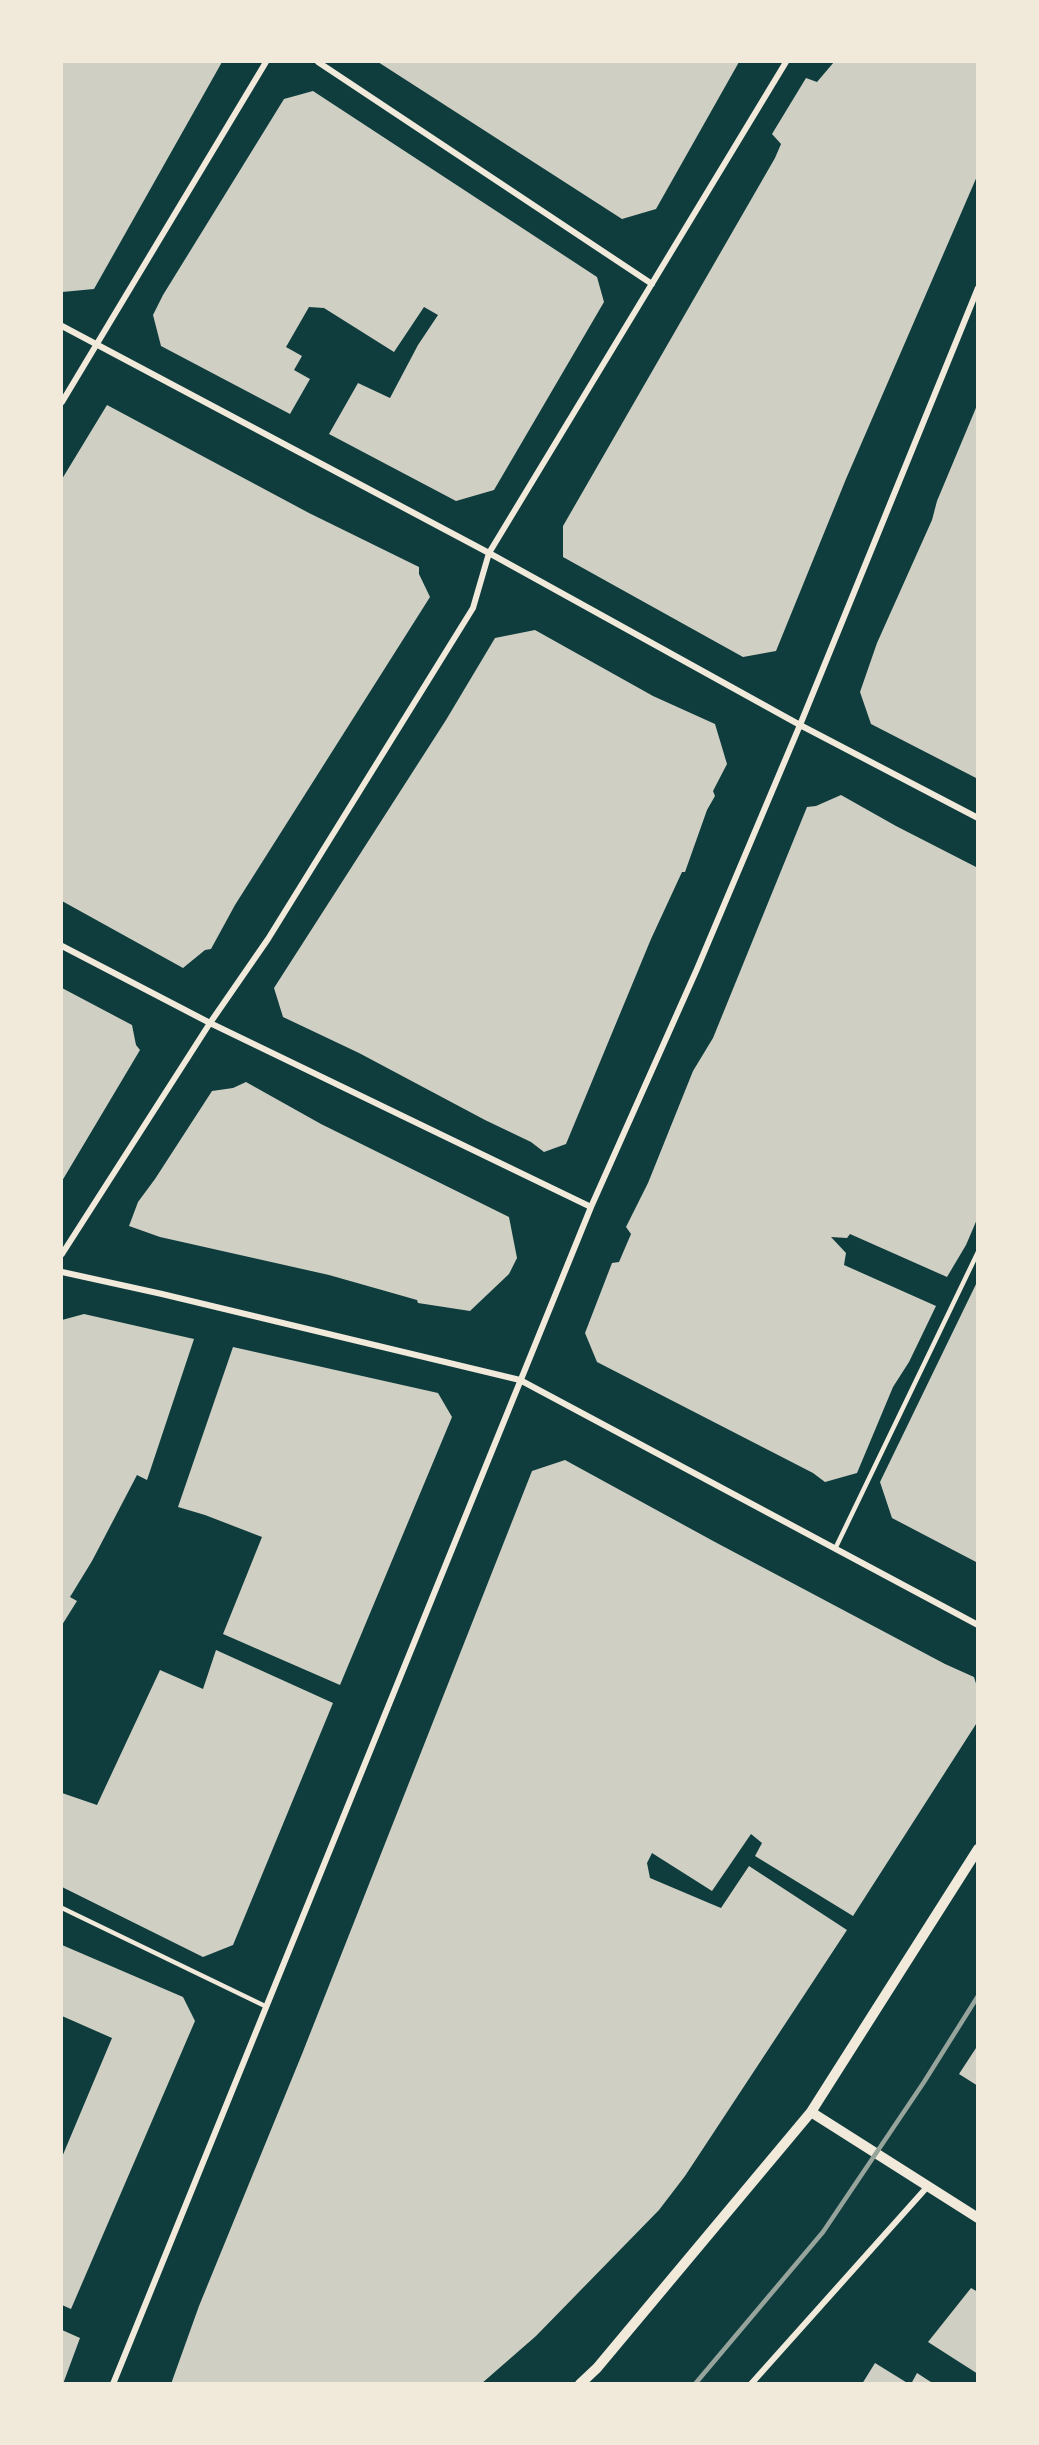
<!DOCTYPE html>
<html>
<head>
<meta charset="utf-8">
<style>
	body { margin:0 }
	#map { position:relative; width:1039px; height:2445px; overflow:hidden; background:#0f3d3e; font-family:Barlow,sans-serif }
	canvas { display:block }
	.frame { position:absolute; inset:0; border:63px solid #f1e9da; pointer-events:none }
</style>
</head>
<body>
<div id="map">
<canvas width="1039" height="2445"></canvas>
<div class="frame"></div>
</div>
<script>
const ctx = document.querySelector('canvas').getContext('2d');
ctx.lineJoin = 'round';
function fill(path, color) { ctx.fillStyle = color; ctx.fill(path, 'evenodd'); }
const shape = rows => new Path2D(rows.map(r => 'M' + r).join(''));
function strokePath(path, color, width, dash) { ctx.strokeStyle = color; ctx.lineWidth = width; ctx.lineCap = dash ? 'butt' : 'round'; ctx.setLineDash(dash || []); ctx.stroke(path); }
fill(shape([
	[62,62,222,62,94,289,62,292],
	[378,62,739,62,656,209,622,219],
	[834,62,978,62,978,174,846,479,776,651,743,657,563,557,563,526,775,158,781,144,772,134,806,78,817,82],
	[313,91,597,277,604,302,494,490,456,501,329,434,358,383,390,398,418,345,438,315,424,307,394,352,324,308,309,307,286,347,302,356,294,370,310,379,290,414,161,346,153,315,163,295,284,99],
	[978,403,978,779,871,724,860,692,877,643,932,520,937,501],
	[107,405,309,513,419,567,419,574,430,597,235,905,211,949,205,950,183,968,62,901,62,479],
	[535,630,653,696,715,724,727,764,713,791,715,796,707,810,685,872,682,872,651,939,566,1144,544,1152,531,1142,485,1120,359,1053,283,1017,274,988,446,720,495,638],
	[841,795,896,826,978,868,978,1217,966,1245,947,1277,850,1234,847,1238,831,1237,846,1253,844,1265,936,1306,909,1362,893,1387,857,1473,825,1482,813,1473,597,1362,585,1333,612,1263,619,1262,631,1234,626,1227,648,1183,693,1071,713,1038,807,807,816,806],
	[62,988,132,1025,136,1045,140,1050,62,1181],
	[246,1082,321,1124,509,1217,517,1258,509,1274,470,1311,418,1303,417,1300,329,1275,160,1237,129,1226,138,1202,155,1179,212,1091,233,1088],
	[978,1280,978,1563,892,1518,880,1482],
	[84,1314,194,1339,147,1480,137,1475,92,1561,70,1597,77,1601,62,1625,62,1320],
	[233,1347,438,1393,452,1417,340,1685,223,1634,262,1537,205,1515,178,1507],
	[565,1460,715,1542,945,1664,974,1677,978,1690,978,1721,853,1916,755,1856,762,1843,751,1834,712,1891,652,1853,647,1863,650,1878,709,1903,721,1908,749,1866,847,1930,685,2176,659,2210,536,2336,481,2384,171,2384,199,2306,302,2054,532,1471],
	[216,1650,333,1703,233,1945,203,1957,62,1887,62,1793,97,1805,160,1670,203,1689],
	[62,1945,183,1997,195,2021,71,2309,62,2305,62,2157,112,2038,62,2016],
	[978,2045,978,2086,959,2074],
	[971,2288,978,2292,978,2374,928,2342],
	[62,2330,80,2338,63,2384,62,2384],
	[875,2363,909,2384,862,2384],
	[917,2373,934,2384,911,2384]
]), '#cfcfc3');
strokePath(shape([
	[835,1549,978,1252],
	[62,1908,265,2006]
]), '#f1e9da', 4.5);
strokePath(shape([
	[318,62,652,284],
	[62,326,489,553,800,725,978,818],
	[62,402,266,62],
	[62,946,210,1023,591,1207],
	[62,1254,210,1023,268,939,473,608,489,553,786,62],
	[62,1272,162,1294,520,1380,978,1625],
	[113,2384,591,1207,697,969,800,725,978,288],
	[751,2384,928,2186]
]), '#f1e9da', 6);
strokePath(shape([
	[811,2112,978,2218],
	[580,2384,597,2368,811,2112,978,1849]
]), '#f1e9da', 10);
strokePath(shape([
	[695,2384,823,2232,924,2082,978,1996]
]), '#97a49c', 4.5);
</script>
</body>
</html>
